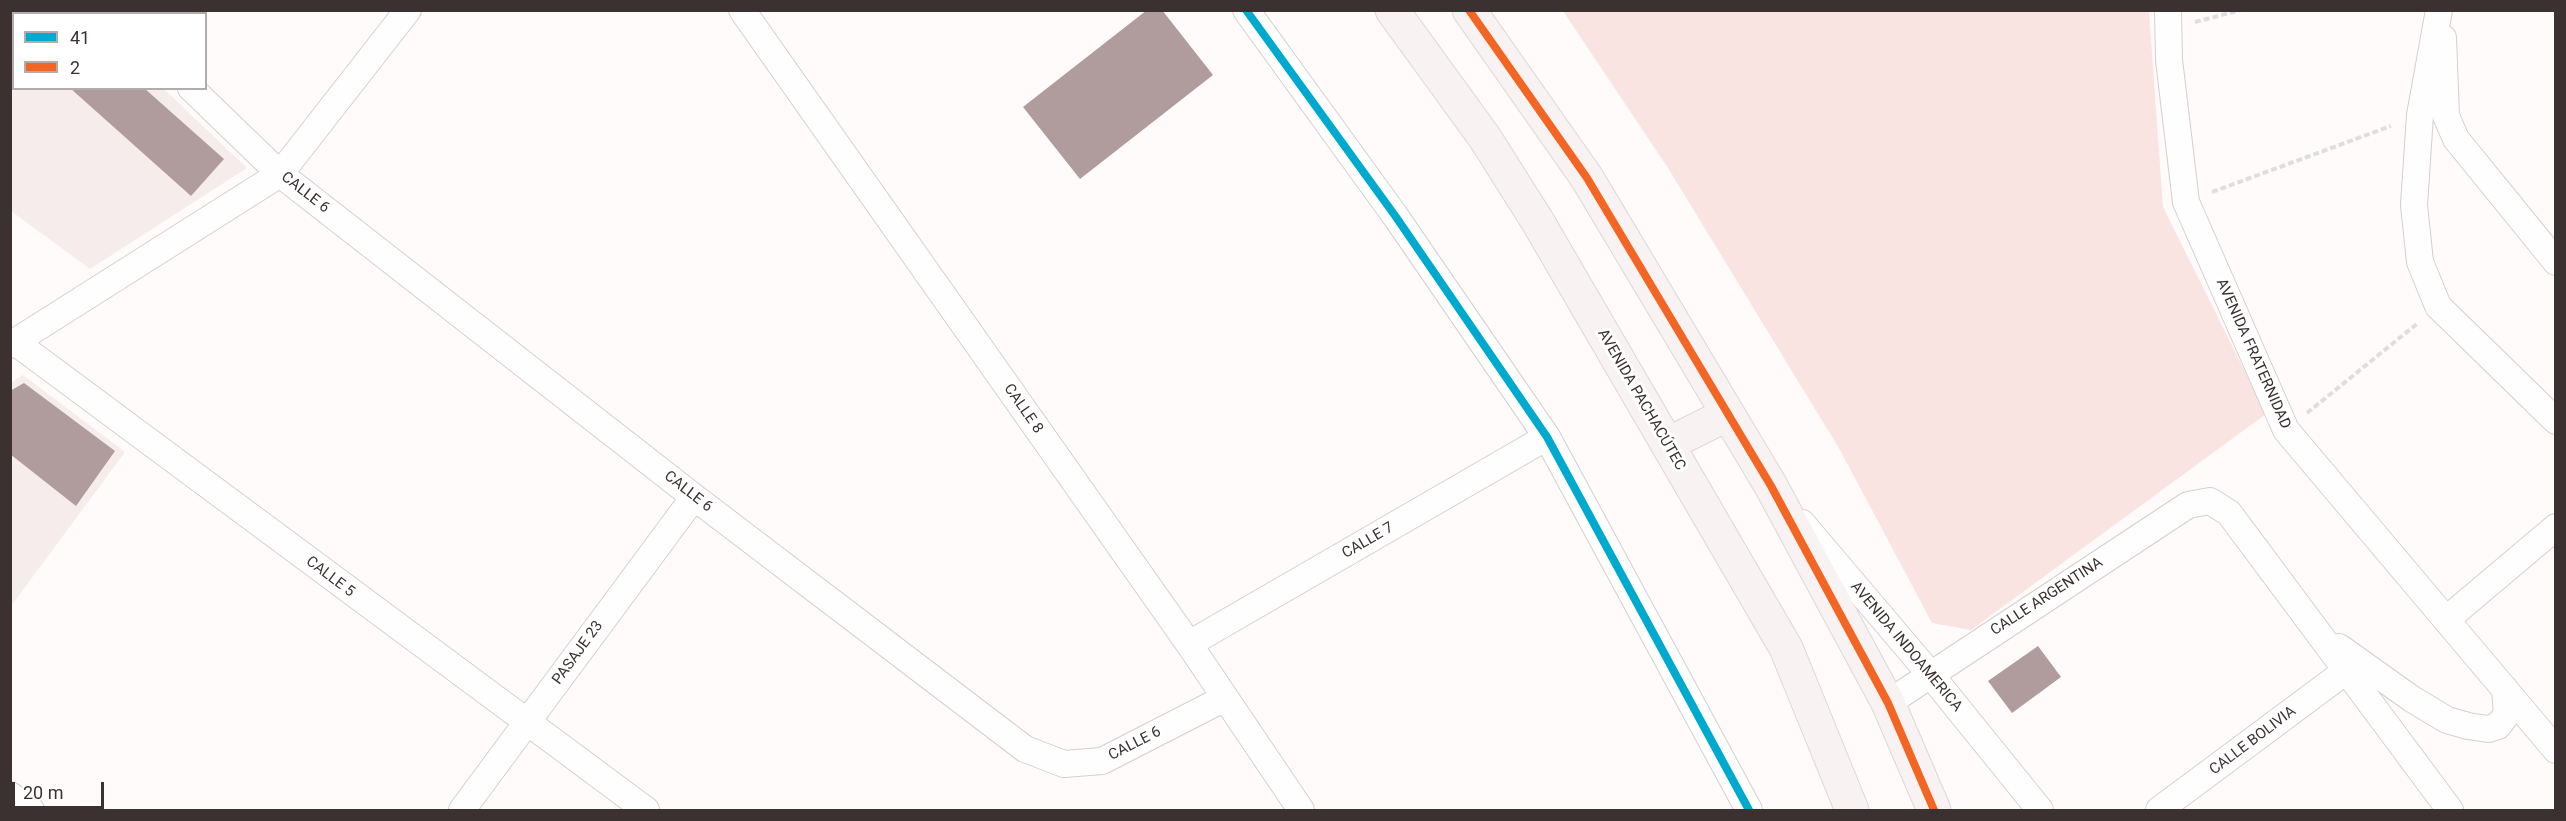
<!DOCTYPE html>
<html>
<head>
<meta charset="utf-8">
<style>
	body { margin:0 }
	#map { position:relative; width:2566px; height:821px; overflow:hidden; background:#fefbfa; font-family:Roboto,sans-serif }
	canvas { display:block }
	.frame { position:absolute; inset:0; border:12px solid #3b3131; pointer-events:none }
	.legend { position:absolute; left:12px; top:12px; width:195px; height:78px; box-sizing:border-box; background:#fff; border:2px solid #b1adad; margin:0; padding:8px 10px; list-style:none; font-size:18px; color:#3b3131 }
	.legend li { display:flex; align-items:center; gap:12px; height:30px }
	.legend b { width:30px; border:2px solid #b1adad }
	.scale { position:absolute; left:12px; top:782px; width:92px; height:27px; box-sizing:border-box; border:3px solid #3b3131; border-top:0; padding-left:8px; font-size:18px; line-height:21px; white-space:nowrap; color:#3b3131; -webkit-text-stroke:4px #fff; paint-order:stroke }
</style>
</head>
<body>
<div id="map">
<canvas width="2566" height="821"></canvas>
<div class="frame"></div>
<ul class="legend">
<li><b style="height:8px;background:#00a9ce"></b>41</li>
<li><b style="height:8px;background:#f26522"></b>2</li>
</ul>
<div class="scale">20 m</div>
</div>
<script>
const ctx = document.querySelector('canvas').getContext('2d');
ctx.lineJoin = 'round';
function fill(path, color) { ctx.fillStyle = color; ctx.fill(path, 'evenodd'); }
const shape = rows => new Path2D(rows.map(r => 'M' + r).join(''));
function strokePath(path, color, width, dash) { ctx.strokeStyle = color; ctx.lineWidth = width; ctx.lineCap = dash ? 'butt' : 'round'; ctx.setLineDash(dash || []); ctx.stroke(path); }
function drawText(font, color, halo, rows, align = 'center') {
  ctx.font = font + ' Roboto,sans-serif'; ctx.lineWidth = 6; ctx.setLineDash([]); ctx.textBaseline = 'middle'; ctx.strokeStyle = halo; ctx.fillStyle = color; for (const [text, x, y, turn = 0] of rows) {
    ctx.save(); ctx.translate(x, y); ctx.rotate((+turn || 0) * Math.PI / 180); ctx.textAlign = isNaN(turn) ? turn : align; if (halo) ctx.strokeText(text, 0, 0); ctx.fillText(text, 0, 0); ctx.restore();
  }
}
fill(shape([
	[81,10,84,13,14,14,14,88,164,89,247,168,90,269,11,211,11,11],
	[23,375,125,452,11,606,11,383]
]), '#f5eceb');
fill(shape([
	[1563,11,2149,11,2163,207,2266,414,1971,630,1932,623,1840,450,1668,168]
]), '#f9e4e2');
fill(shape([
	[1147,10,1162,10,1213,75,1080,179,1023,107],
	[70,88,144,88,224,159,191,196],
	[24,383,115,451,76,506,10,454,10,391],
	[2038,646,2061,677,2012,713,1988,681]
]), '#b09c9c');
const minor = shape([
	[109,10,113,14],
	[742,10,1189,644,1301,810],
	[1246,10,1396,217,1547,437,1749,810],
	[2168,10,2169,60,2186,202,2286,430,2556,750],
	[2439,10,2420,115,2414,205,2420,262,2438,306,2556,421],
	[2443,38,2446,116,2456,139,2556,262],
	[191,88,280,174,694,497,1025,749,1064,764,1102,761,1225,698],
	[15,342,646,810],
	[10,345,280,174,408,10],
	[1802,523,1930,674,2040,810],
	[2447,619,2556,527],
	[1189,644,1547,437],
	[2339,647,2412,699,2447,720,2468,726,2488,729,2498,726,2507,714,2505,689],
	[1888,703,2188,505,2210,501,2229,513,2450,810],
	[10,795,31,810],
	[462,810,694,497],
	[2159,810,2346,671]
]);
const primary = shape([
	[1392,10,1485,138,1538,222,1786,648,1852,810],
	[1469,10,1587,178,1771,486,1888,703,1934,810],
	[1668,444,1728,414]
]);
strokePath(minor, '#d5cfce', 28);
strokePath(primary, '#dcd8d8', 35);
strokePath(shape([
	[2195,22,2241,10],
	[2212,192,2391,126],
	[2307,413,2418,323]
]), '#dfdede', 4, [6, 3]);
strokePath(minor, '#fffefe', 26);
strokePath(primary, '#f8f2f2', 33);
strokePath(shape([
	[1246,10,1396,217,1547,437,1749,810]
]), '#00a9ce', 8);
strokePath(shape([
	[1469,10,1587,178,1771,486,1888,703,1934,810]
]), '#f26522', 8);
drawText('15px', '#3b3131', '#fff', [
	["CALLE 6",305,193,38],
	["AVENIDA FRATERNIDAD",2253,354,66],
	["AVENIDA PACHACÚTEC",1641,400,60],
	["CALLE 8",1023,409,55],
	["CALLE 6",688,492,38],
	["CALLE 7",1368,541,-30],
	["CALLE 5",330,577,37],
	["CALLE ARGENTINA",2047,597,-33],
	["AVENIDA INDOAMERICA",1906,647,50],
	["PASAJE 23",578,653,-54],
	["CALLE BOLIVIA",2253,741,-37],
	["CALLE 6",1135,744,-27]
]);
</script>
</body>
</html>
